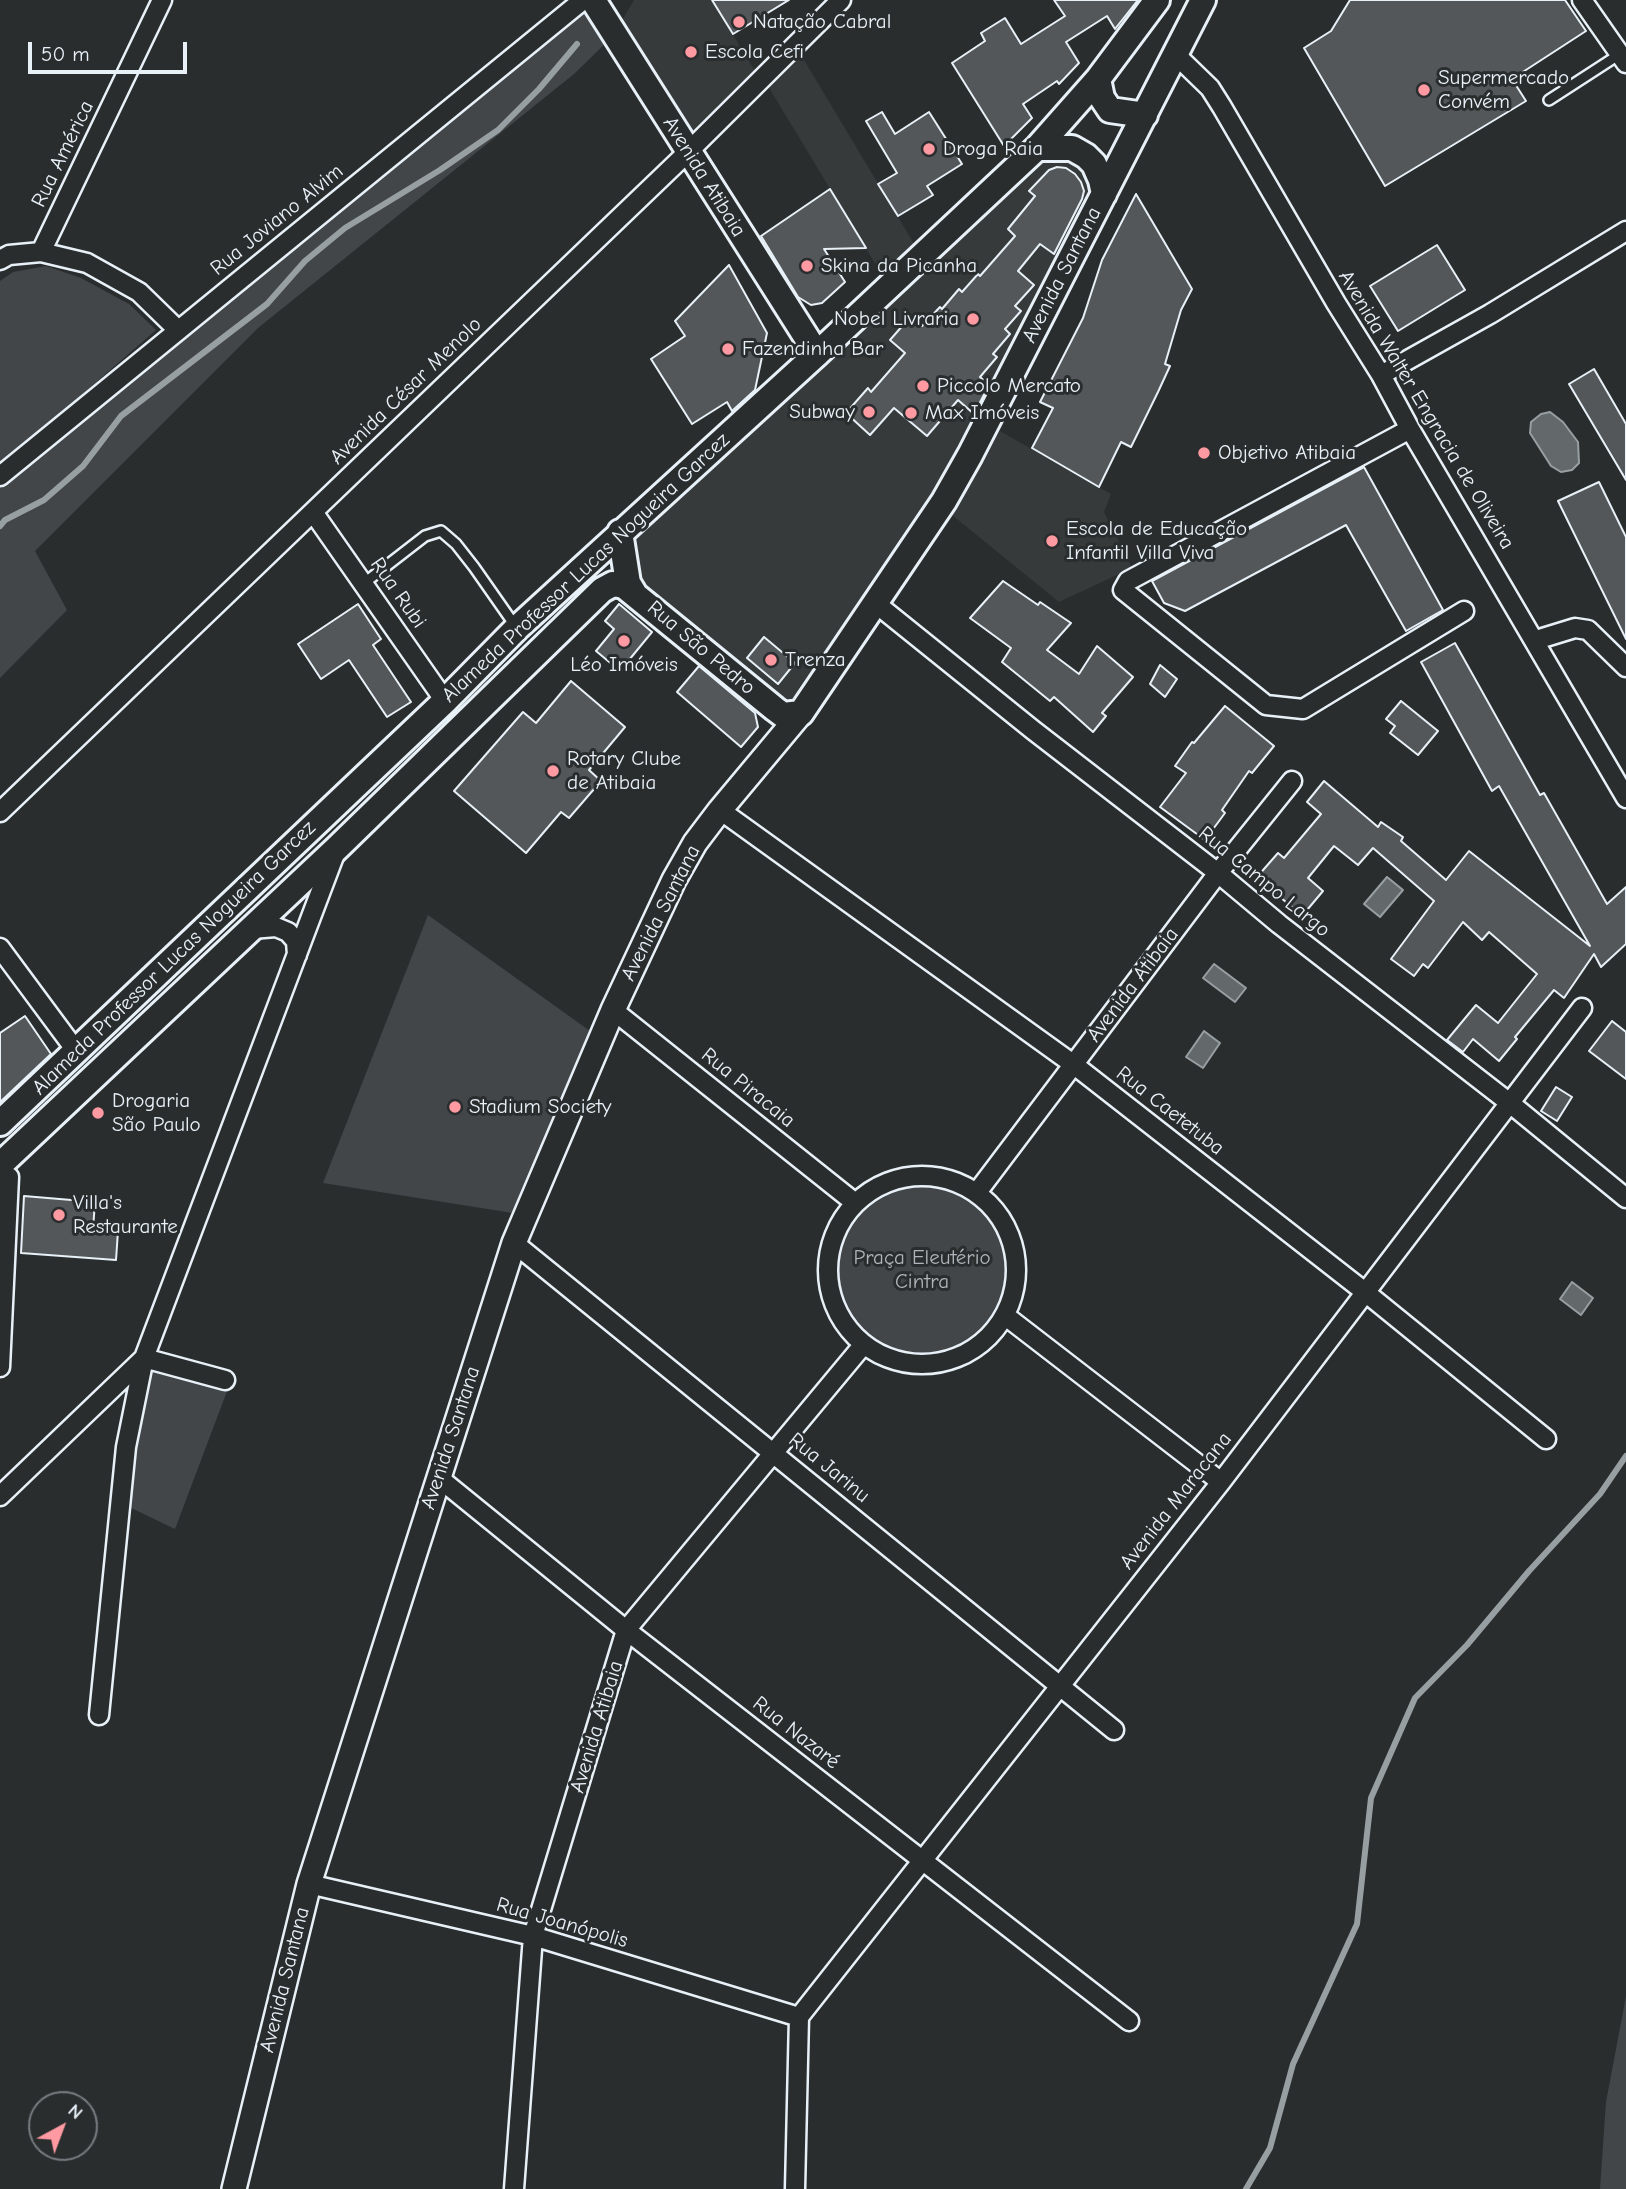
<!DOCTYPE html>
<html>
<head>
<meta charset="utf-8">
<style>
	body { margin:0 }
	#map { position:relative; width:1626px; height:2189px; overflow:hidden; background:#2a2d2e; font-family:"Comic Neue",sans-serif }
	canvas { display:block }
	.north { position:absolute; left:28px; top:2091px; width:70px; height:70px; box-sizing:border-box; background:#2a2d2e; border:2px solid #767b7f; border-radius:50%; rotate:41deg; font-size:19px; font-weight:700; line-height:28px; text-align:center; color:#e8f1f8 }
	.north::after { content:''; display:block; margin:auto; width:24px; height:32px; background:#ff9aa2; clip-path:polygon(50% 0,100% 100%,50% 72%,0 100%) }
	.scale { position:absolute; left:28px; top:42px; width:159px; height:32px; box-sizing:border-box; border:4px solid #e8f1f8; border-top:0; padding-left:9px; font-size:21px; line-height:24px; white-space:nowrap; color:#e8f1f8; -webkit-text-stroke:5px #2a2d2e; paint-order:stroke }
</style>
</head>
<body>
<div id="map">
<canvas width="1626" height="2189"></canvas>
<div class="north">N</div>
<div class="scale">50 m</div>
</div>
<script>
const ctx = document.querySelector('canvas').getContext('2d');
ctx.lineJoin = 'round';
function fill(path, color) { ctx.fillStyle = color; ctx.fill(path, 'evenodd'); }
const shape = rows => new Path2D(rows.map(r => 'M' + r).join(''));
function strokePath(path, color, width, dash) { ctx.strokeStyle = color; ctx.lineWidth = width; ctx.lineCap = dash ? 'butt' : 'round'; ctx.setLineDash(dash || []); ctx.stroke(path); }
function drawText(font, color, halo, rows, align = 'center') {
  ctx.font = font + ' "Comic Neue",sans-serif'; ctx.lineWidth = 6; ctx.setLineDash([]); ctx.textBaseline = 'middle'; ctx.strokeStyle = halo; ctx.fillStyle = color; for (const [text, x, y, turn = 0] of rows) {
    ctx.save(); ctx.translate(x, y); ctx.rotate((+turn || 0) * Math.PI / 180); ctx.textAlign = isNaN(turn) ? turn : align; if (halo) ctx.strokeText(text, 0, 0); ctx.fillText(text, 0, 0); ctx.restore();
  }
}
fill(shape([
	[634,0,712,0,755,71,689,137,620,24],
	[801,55,916,247,885,280,768,86],
	[1072,152,1097,181,966,454,791,715,625,571,620,532,1038,154],
	[1000,431,1111,494,1104,512,1132,568,1059,602,952,515]
]), '#363a3b');
fill(shape([
	[585,0,613,36,574,74,258,328,35,551,67,610,0,678,0,476],
	[46,266,81,278,129,304,156,330,0,466,0,281,13,272],
	[428,915,590,1031,513,1213,323,1183],
	'828 1270a94 94 0 1 1 188 0a94 94 0 1 1-188 0Z',
	[151,1370,229,1386,175,1529,127,1506],
	[1626,1996,1626,2189,1600,2189,1606,2102]
]), '#424648');
const water = shape([
	[1550,412,1563,422,1578,442,1579,463,1572,470,1561,472,1551,466,1530,433,1531,422,1541,414,1550,412],
	[1387,877,1403,890,1380,917,1364,904,1387,877],
	[1214,964,1246,988,1235,1002,1203,978,1214,964],
	[1204,1031,1220,1043,1203,1068,1186,1057,1204,1031],
	[1572,1282,1593,1298,1581,1315,1560,1299,1572,1282]
]);
fill(water, '#63686b');
strokePath(water, '#989fa3', 2);
strokePath(shape([
	[0,526,5,520,44,500,83,466,121,416,267,304,305,261,345,228,440,170,498,130,539,89,577,44],
	[1246,2189,1270,2148,1293,2064,1357,1924,1371,1798,1415,1698,1467,1645,1529,1571,1600,1494,1626,1456]
]), '#989fa3', 6);
const building = shape([
	[712,0,789,0,733,34,712,0],
	[1054,0,1138,0,1115,29,1107,16,1066,42,1079,63,1059,84,1057,81,1023,104,1032,118,1004,146,952,63,985,41,981,33,1005,18,1021,44,1065,16,1054,0],
	[1350,0,1565,0,1586,31,1512,79,1526,101,1385,186,1304,48,1331,31,1350,0],
	[882,112,895,134,929,112,962,164,927,186,933,195,898,216,878,184,897,173,866,121,882,112],
	[1057,167,1066,168,1075,174,1081,182,1084,191,1082,199,1054,254,1040,244,1018,271,1034,285,1015,306,1021,311,1005,329,1010,334,993,354,997,357,980,377,989,385,974,414,958,400,927,436,894,408,870,435,846,413,868,388,871,392,905,353,890,340,911,316,922,326,940,307,942,309,959,289,962,292,978,274,980,276,1015,236,1008,229,1035,196,1029,191,1049,170,1057,167],
	[830,189,866,248,824,249,845,282,822,303,811,305,798,297,761,236,830,189],
	[1136,194,1192,289,1181,310,1165,364,1170,366,1158,392,1131,447,1121,442,1099,487,1032,448,1053,408,1040,402,1083,318,1102,260,1136,194],
	[1437,245,1465,290,1398,331,1370,286,1437,245],
	[729,265,767,333,755,390,732,411,727,402,692,424,651,359,685,336,675,321,729,265],
	[1594,369,1626,424,1626,480,1569,384,1594,369],
	[1364,467,1443,610,1406,631,1346,525,1185,611,1164,603,1152,581,1364,467],
	[1599,482,1626,537,1626,639,1558,501,1599,482],
	[1003,581,1038,605,1040,602,1071,623,1047,650,1079,674,1097,646,1133,677,1102,713,1106,716,1093,732,1054,697,1050,701,1002,662,1011,648,970,618,1003,581],
	[358,604,381,639,373,645,411,702,387,717,349,660,321,679,298,644,358,604],
	[619,604,652,632,620,671,596,651,614,629,605,621,619,604],
	[764,637,795,663,778,684,747,658,764,637],
	[1455,643,1540,795,1544,793,1607,904,1626,887,1626,944,1601,967,1594,954,1564,998,1554,990,1515,1037,1517,1039,1499,1061,1473,1039,1463,1052,1447,1040,1476,1005,1498,1023,1537,974,1489,932,1482,940,1463,922,1428,968,1423,964,1414,976,1391,959,1434,901,1373,848,1358,865,1334,846,1308,878,1323,891,1302,916,1257,877,1278,853,1284,858,1321,814,1307,802,1324,781,1378,827,1381,822,1403,837,1401,841,1446,880,1469,851,1590,946,1499,786,1492,791,1421,662,1455,643],
	[1160,665,1177,679,1165,697,1150,684,1160,665],
	[699,666,755,713,758,727,741,747,677,692,699,666],
	[571,681,625,727,589,770,601,781,569,818,561,812,526,853,454,791,523,712,536,723,571,681],
	[1401,701,1438,731,1418,755,1390,733,1395,726,1386,719,1401,701],
	[1225,706,1274,746,1252,773,1249,771,1222,810,1225,813,1205,840,1160,807,1186,773,1175,766,1192,742,1194,743,1225,706],
	[25,1016,51,1054,0,1102,0,1033,25,1016],
	[1612,1021,1626,1032,1626,1079,1589,1051,1612,1021],
	[1556,1087,1572,1097,1557,1121,1541,1111,1556,1087],
	[24,1196,95,1202,93,1229,118,1231,116,1260,21,1253,24,1196]
]);
fill(building, '#535759');
strokePath(building, '#e8f1f8', 2);
const service = shape([
	[1549,100,1620,54],
	[363,584,425,536,441,531,456,544,474,567,516,627]
]);
const minor = shape([
	[1582,0,1626,63],
	[1176,55,1210,88,1222,107,1336,303,1381,375,1410,429,1626,798],
	[41,252,162,0],
	[0,260,9,255,41,252,87,263,139,292,178,330],
	[1381,375,1490,314,1626,231],
	[1410,429,1128,581,1123,590,1266,705,1303,709,1464,611],
	[0,476,583,0],
	[313,512,445,701],
	[874,602,1033,730,1218,873,1279,924,1511,1104,1626,1198],
	[1536,640,1575,628,1588,630,1626,667],
	[720,810,1073,1064,1365,1292,1546,1439],
	[0,812,688,152,841,0],
	[251,929,276,927,288,932,296,941,297,955],
	[0,948,77,1052],
	[613,1010,854,1202],
	[0,1171,9,1177,0,1367],
	'828 1270a94 94 0 1 1 188 0a94 94 0 1 1-188 0Z',
	[978,1191,1218,873,1292,781],
	[514,1243,1114,1730],
	[1007,1317,1221,1482],
	[144,1358,225,1380],
	[439,1478,626,1630,1129,2021],
	[0,1496,144,1358,336,851],
	[99,1715,126,1447,144,1358],
	[309,1884,533,1936,799,2017],
	[799,2017,1221,1482,1582,1008],
	[514,2189,533,1936,626,1630,864,1344],
	[795,2189,799,2017]
]);
const tertiary = shape([
	[234,2189,309,1884,514,1243,613,1010,674,880,695,843,720,810,801,713]
]);
const secondary = shape([
	[593,0,817,354],
	[1098,79,1102,98,1110,110,1145,115],
	[1037,148,1072,148,1086,156,1094,164,1101,180,1104,194],
	[620,532,628,583,634,593],
	[0,1123,445,701,517,628,817,354,1037,148,1098,79,1157,0],
	[0,1165,337,848,602,590,613,584,624,586,775,709,783,715,801,713,944,501,970,455,1203,0]
]);
strokePath(service, '#e8f1f8', 14);
strokePath(minor, '#e8f1f8', 23);
strokePath(tertiary, '#e8f1f8', 28);
strokePath(secondary, '#e8f1f8', 30);
strokePath(service, '#2a2d2e', 9);
strokePath(minor, '#2a2d2e', 18);
strokePath(tertiary, '#2a2d2e', 23);
strokePath(secondary, '#2a2d2e', 24);
for (const [x, y, r, color] of [
	[739,22,7,"#ff9aa2"],
	[691,52,7,"#ff9aa2"],
	[1424,90,7,"#ff9aa2"],
	[929,149,7,"#ff9aa2"],
	[807,266,7,"#ff9aa2"],
	[973,319,7,"#ff9aa2"],
	[728,349,7,"#ff9aa2"],
	[923,386,7,"#ff9aa2"],
	[869,412,7,"#ff9aa2"],
	[911,413,7,"#ff9aa2"],
	[1204,453,7,"#ff9aa2"],
	[1052,541,7,"#ff9aa2"],
	[624,641,7,"#ff9aa2"],
	[771,660,7,"#ff9aa2"],
	[553,771,7,"#ff9aa2"],
	[455,1107,7,"#ff9aa2"],
	[98,1113,7,"#ff9aa2"],
	[59,1215,7,"#ff9aa2"]
]) { const dot = new Path2D(); dot.arc(x, y, r, 0, 2 * Math.PI); ctx.fillStyle = color; ctx.fill(dot); strokePath(dot, '#2a2d2e', 2.5); }
drawText('21px', '#e8f1f8', '#2a2d2e', [
	["Natação Cabral",753,22],
	["Escola Cefi",705,52],
	["Supermercado",1438,78],
	["Convém",1438,102],
	["Droga Raia",943,149],
	["Skina da Picanha",821,266],
	["Nobel Livraria",959,319,"right"],
	["Fazendinha Bar",742,349],
	["Piccolo Mercato",937,386],
	["Subway",855,412,"right"],
	["Max Imóveis",925,413],
	["Objetivo Atibaia",1218,453],
	["Escola de Educação",1066,529],
	["Infantil Villa Viva",1066,553],
	["Trenza",785,660],
	["Léo Imóveis",624,665,"center"],
	["Rotary Clube",567,759],
	["de Atibaia",567,783],
	["Drogaria",112,1101],
	["São Paulo",112,1125],
	["Stadium Society",469,1107],
	["Villa's",73,1203],
	["Restaurante",73,1227]
], 'left');
drawText('21px', '#e8f1f8', '#2a2d2e', [
	["Rua América",63,154,-64],
	["Avenida Atibaia",704,177,58],
	["Rua Joviano Alvim",277,220,-39],
	["Avenida Santana",1062,275,-63],
	["Avenida César Menolo",406,391,-44],
	["Avenida Walter Engracia de Oliveira",1426,410,59],
	["Alameda Professor Lucas Nogueira Garcez",586,568,-43],
	["Rua Rubi",398,593,55],
	["Rua São Pedro",701,648,40],
	["Rua Campo Largo",1264,882,39],
	["Avenida Santana",661,913,-63],
	["Alameda Professor Lucas Nogueira Garcez",174,958,-44],
	["Avenida Atibaia",1133,985,-53],
	["Rua Piracaia",748,1088,39],
	["Rua Caetetuba",1170,1111,38],
	["Avenida Santana",451,1438,-72],
	["Rua Jarinu",829,1468,39],
	["Avenida Maracana",1176,1501,-52],
	["Avenida Atibaia",597,1727,-73],
	["Rua Nazaré",796,1733,38],
	["Rua Joanópolis",562,1923,16],
	["Avenida Santana",285,1980,-76]
]);
drawText('21px', '#aeb5ba', '#2a2d2e', [
	["Praça Eleutério",922,1258],
	["Cintra",922,1282]
]);
</script>
</body>
</html>
